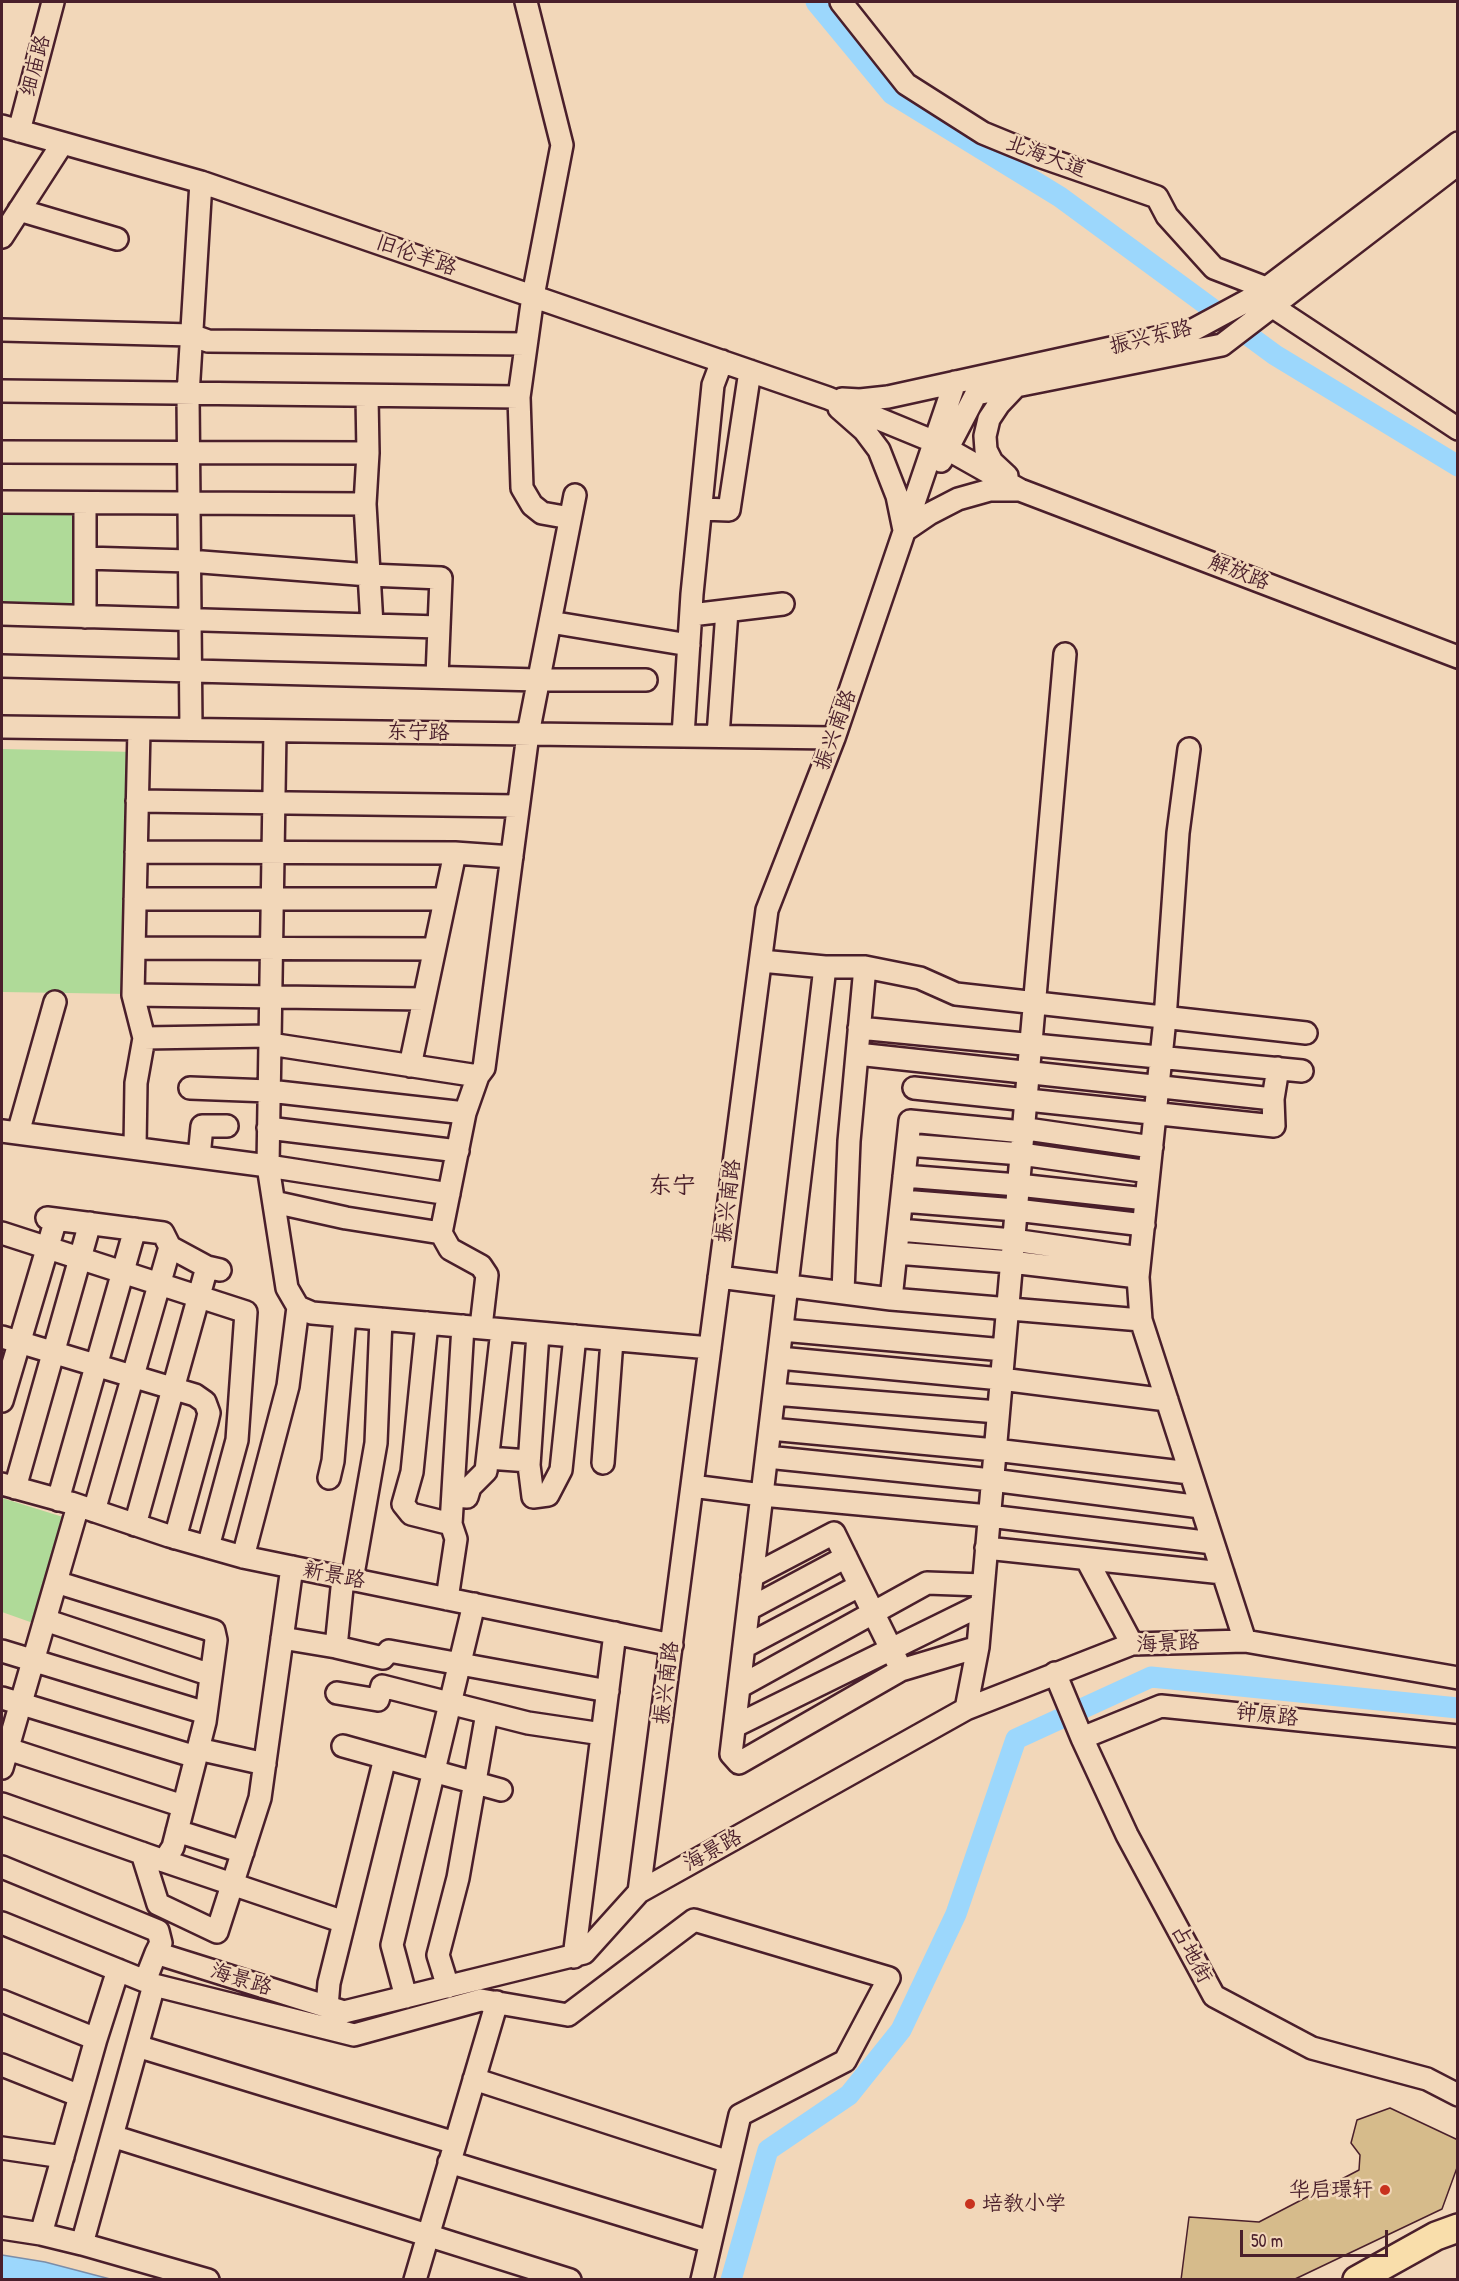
<!DOCTYPE html>
<html>
<head>
<meta charset="utf-8">
<style>
	body { margin:0 }
	#map { position:relative; width:1459px; height:2281px; overflow:hidden; background:#f2d7b9; font-family:"Patrick Hand",sans-serif }
	canvas { display:block }
	.frame { position:absolute; inset:0; border:3px solid #4a1f2b; pointer-events:none }
	.scale { position:absolute; left:1240px; top:2230px; width:148px; height:27px; box-sizing:border-box; border:3px solid #4a1f2b; border-top:0; padding-left:8px; font-size:18px; line-height:21px; white-space:nowrap; color:#4a1f2b; -webkit-text-stroke:4px #f2d7b9; paint-order:stroke }
</style>
</head>
<body>
<div id="map">
<canvas width="1459" height="2281"></canvas>
<div class="frame"></div>
<div class="scale">50 m</div>
</div>
<script>
const ctx = document.querySelector('canvas').getContext('2d');
ctx.lineJoin = 'round';
function fill(path, color) { ctx.fillStyle = color; ctx.fill(path, 'evenodd'); }
const shape = rows => new Path2D(rows.map(r => 'M' + r).join(''));
function strokePath(path, color, width, dash) { ctx.strokeStyle = color; ctx.lineWidth = width; ctx.lineCap = dash ? 'butt' : 'round'; ctx.setLineDash(dash || []); ctx.stroke(path); }
function drawText(font, color, halo, rows, align = 'center') {
  ctx.font = font + ' "Patrick Hand","LXGW WenKai TC",sans-serif'; ctx.lineWidth = 5; ctx.setLineDash([]); ctx.textBaseline = 'middle'; ctx.strokeStyle = halo; ctx.fillStyle = color; for (const [text, x, y, turn = 0] of rows) {
    ctx.save(); ctx.translate(x, y); ctx.rotate((+turn || 0) * Math.PI / 180); ctx.textAlign = isNaN(turn) ? turn : align; if (halo) ctx.strokeText(text, 0, 0); ctx.fillText(text, 0, 0); ctx.restore();
  }
}
fill(shape([
	[2,509,78,509,79,609,2,609],
	[2,749,135,752,130,994,2,992],
	[2,1498,63,1517,33,1623,2,1612]
]), '#afda98');
const water = shape([
	[2,2255,45,2262,110,2279,2,2279,2,2255]
]);
fill(water, '#9cd7fc');
strokePath(water, '#7b8da8', 1.5);
strokePath(shape([
	[816,2,892,94,1060,197,1275,355,1458,466],
	[731,2280,768,2150,849,2095,901,2030,956,1914,1016,1739,1151,1677,1458,1708]
]), '#9cd7fc', 21);
const building = shape([
	[1390,2108,1458,2140,1458,2165,1442,2209,1293,2280,1181,2280,1189,2217,1259,2222,1359,2170,1360,2155,1351,2143,1357,2120,1390,2108]
]);
fill(building, '#d6bb8b');
strokePath(building, '#4a1f2b', 1.5);
const minor = shape([
	[841,2,906,84,983,133,1039,156,1157,197,1167,216,1214,268,1266,288],
	[2,126,201,182,828,398,935,442,1020,490,1458,657],
	[19,131,53,2],
	[19,210,117,239],
	[2,237,62,144],
	[1261,299,1458,429],
	[2,330,191,335,208,341,526,344],
	[2,391,519,397,533,296,562,145,526,2],
	[367,396,368,453,365,504,372,625],
	[519,397,522,488,532,505,542,513,570,518],
	[842,399,860,400,888,397,1193,330,1256,296,1458,143],
	[839,408,864,430,879,450,897,496,904,530],
	[2,452,368,453],
	[941,461,976,394,1222,345,1458,164],
	[1007,476,992,462,986,450,985,436,989,419,999,404,1017,385],
	[2,502,365,504],
	[701,509,729,510,750,371],
	[904,531,929,514,958,499,990,490,1019,490],
	[2,614,439,627,441,578,369,575,189,561,85,558],
	[691,615,783,604],
	[85,617,85,503],
	[550,622,689,645],
	[2,666,538,680,646,680],
	[437,677,439,627],
	[2,727,834,738],
	[139,729,133,995,144,1038],
	[191,729,188,395,201,182],
	[275,731,268,1166,287,1288,298,1307,312,1313,710,1348],
	[683,736,692,594,713,385,722,361],
	[718,736,727,611],
	[1189,749,1178,833,1165,1019,1138,1277,1141,1320,1245,1641],
	[137,801,518,806],
	[136,852,455,853,512,857],
	[135,899,445,899],
	[134,948,434,949],
	[761,961,825,967,865,967,920,978,956,994,1306,1033],
	[825,967,731,1754,739,1763,901,1670,978,1647],
	[133,995,424,999],
	[859,1028,1302,1071],
	[270,1044,478,1076,484,1068,528,734,575,495],
	[857,1054,1273,1099],
	[410,1066,455,853],
	[190,1088,269,1091,465,1113],
	[914,1088,1274,1126,1273,1099,1278,1068],
	[268,1128,458,1151],
	[2,1131,268,1166,449,1194],
	[18,1133,55,1002],
	[908,1145,1021,1154,1149,1172],
	[135,1148,136,1083,144,1038,270,1036],
	[199,1157,202,1126,227,1126],
	[904,1176,1018,1185,1146,1199],
	[902,1201,1016,1210,1144,1225],
	[274,1202,346,1218,441,1233,450,1249,481,1266,487,1275,481,1327],
	[47,1218,163,1233,170,1247,207,1267,220,1270],
	[899,1230,1013,1240,1140,1258],
	[2,1233,246,1312,237,1440,208,1547],
	[441,1233,465,1113,478,1076],
	[896,1253,1011,1262,1138,1277],
	[719,1277,891,1299,1141,1320],
	[843,1292,849,1141,865,967],
	[891,1299,910,1121,1023,1132,1027,1129,1152,1147],
	[427,1323,412,1472,403,1504,411,1514,451,1524,456,1539,447,1599],
	[782,1330,1004,1350],
	[538,1333,529,1465,533,1497,548,1495,561,1470,575,1336],
	[2,1337,195,1395,205,1402,209,1413,207,1422,175,1538],
	[779,1358,1001,1379,1167,1400],
	[774,1394,998,1412],
	[2,1401,56,1219],
	[770,1429,995,1450,1190,1473],
	[767,1457,992,1480,1201,1507],
	[488,1458,529,1461],
	[603,1463,612,1340],
	[329,1478,333,1461,345,1316],
	[2,1484,71,1503,169,1536,243,1557,672,1645],
	[692,1486,762,1495,989,1516,1213,1543],
	[15,1488,90,1223],
	[453,1496,467,1497,470,1487,486,1471,502,1330],
	[58,1500,135,1229],
	[94,1511,170,1247],
	[451,1524,463,1326],
	[135,1525,207,1267],
	[986,1548,1223,1573],
	[243,1557,288,1386,298,1307],
	[1087,1560,1132,1644],
	[752,1576,834,1533,897,1661],
	[352,1580,376,1443,381,1319],
	[749,1609,846,1557],
	[45,1620,211,1675],
	[282,1638,336,1647,383,1658,389,1651,608,1691],
	[336,1647,343,1578],
	[744,1647,859,1586],
	[2,1651,206,1713],
	[1055,1673,1082,1738,1127,1835,1214,1996,1312,2048,1427,2079,1458,2095],
	[739,1687,927,1583,983,1585],
	[337,1693,378,1700,382,1686,528,1723,602,1734],
	[2,1698,196,1757],
	[966,1709,978,1647,1065,654],
	[735,1726,981,1605],
	[1082,1738,1161,1706,1458,1736],
	[343,1746,501,1790],
	[2,1747,183,1806],
	[198,1749,265,1764],
	[2,1768,78,1506],
	[2,1804,164,1861,173,1847,205,1722,216,1640,214,1631,56,1582],
	[177,1831,243,1852],
	[142,1853,158,1904,217,1932,260,1798,292,1567],
	[164,1861,344,1922],
	[2,1867,158,1931,161,1943,156,1953],
	[639,1892,767,910,834,738,955,382],
	[2,1923,145,1981,156,1953,344,2012,584,1953,639,1892,966,1709,1132,1644,1245,1641,1458,1678],
	[574,1957,615,1633],
	[154,1985,354,2035,481,2000,568,2015,694,1920,889,1978,845,2061,740,2115,702,2280],
	[448,1987,438,1955,458,1878,487,1713],
	[406,1997,392,1945,474,1604],
	[2,2001,96,2039,41,2234],
	[327,2007,329,1983,385,1758],
	[96,2039,118,1970],
	[137,2046,455,2143],
	[2,2065,80,2096],
	[474,2079,729,2162],
	[112,2136,570,2280],
	[2,2148,63,2157],
	[449,2162,710,2242],
	[2,2228,41,2234,82,2244,208,2280],
	[82,2244,154,1985,145,1981],
	[415,2280,497,2002]
]);
const major = shape([
	[1357,2280,1436,2236,1458,2228]
]);
strokePath(minor, '#4a1f2b', 26);
strokePath(major, '#4a1f2b', 32);
strokePath(minor, '#f2d7b9', 21);
strokePath(major, '#f9deab', 27);
for (const [x, y, r, color] of [
	[1385,2190,6,"#c8321e"],
	[970,2204,6,"#c8321e"]
]) { const dot = new Path2D(); dot.arc(x, y, r, 0, 2 * Math.PI); ctx.fillStyle = color; ctx.fill(dot); strokePath(dot, '#f2d7b9', 2); }
drawText('21px', '#4a1f2b', '#f2d7b9', [
	["细庙路",36,66,-75],
	["北海大道",1046,157,20],
	["旧伦羊路",416,256,19],
	["振兴东路",1151,338,-14],
	["解放路",1239,573,21],
	["振兴南路",836,730,-70],
	["东宁路",418,733,1],
	["振兴南路",729,1201,-83],
	["新景路",334,1576,11],
	["海景路",1168,1644,-3],
	["振兴南路",667,1683,-83],
	["钟原路",1267,1716,6],
	["海景路",713,1851,-29],
	["占地街",1191,1954,62],
	["海景路",241,1980,17]
]);
drawText('21px', '#4a1f2b', '#f2d7b9', [
	["华启璟轩",1373,2190],
	["培教小学",982,2204,"left"]
], 'right');
drawText('24px', '#4a1f2b', '#f2d7b9', [
	["东宁",672,1187]
]);
</script>
</body>
</html>
